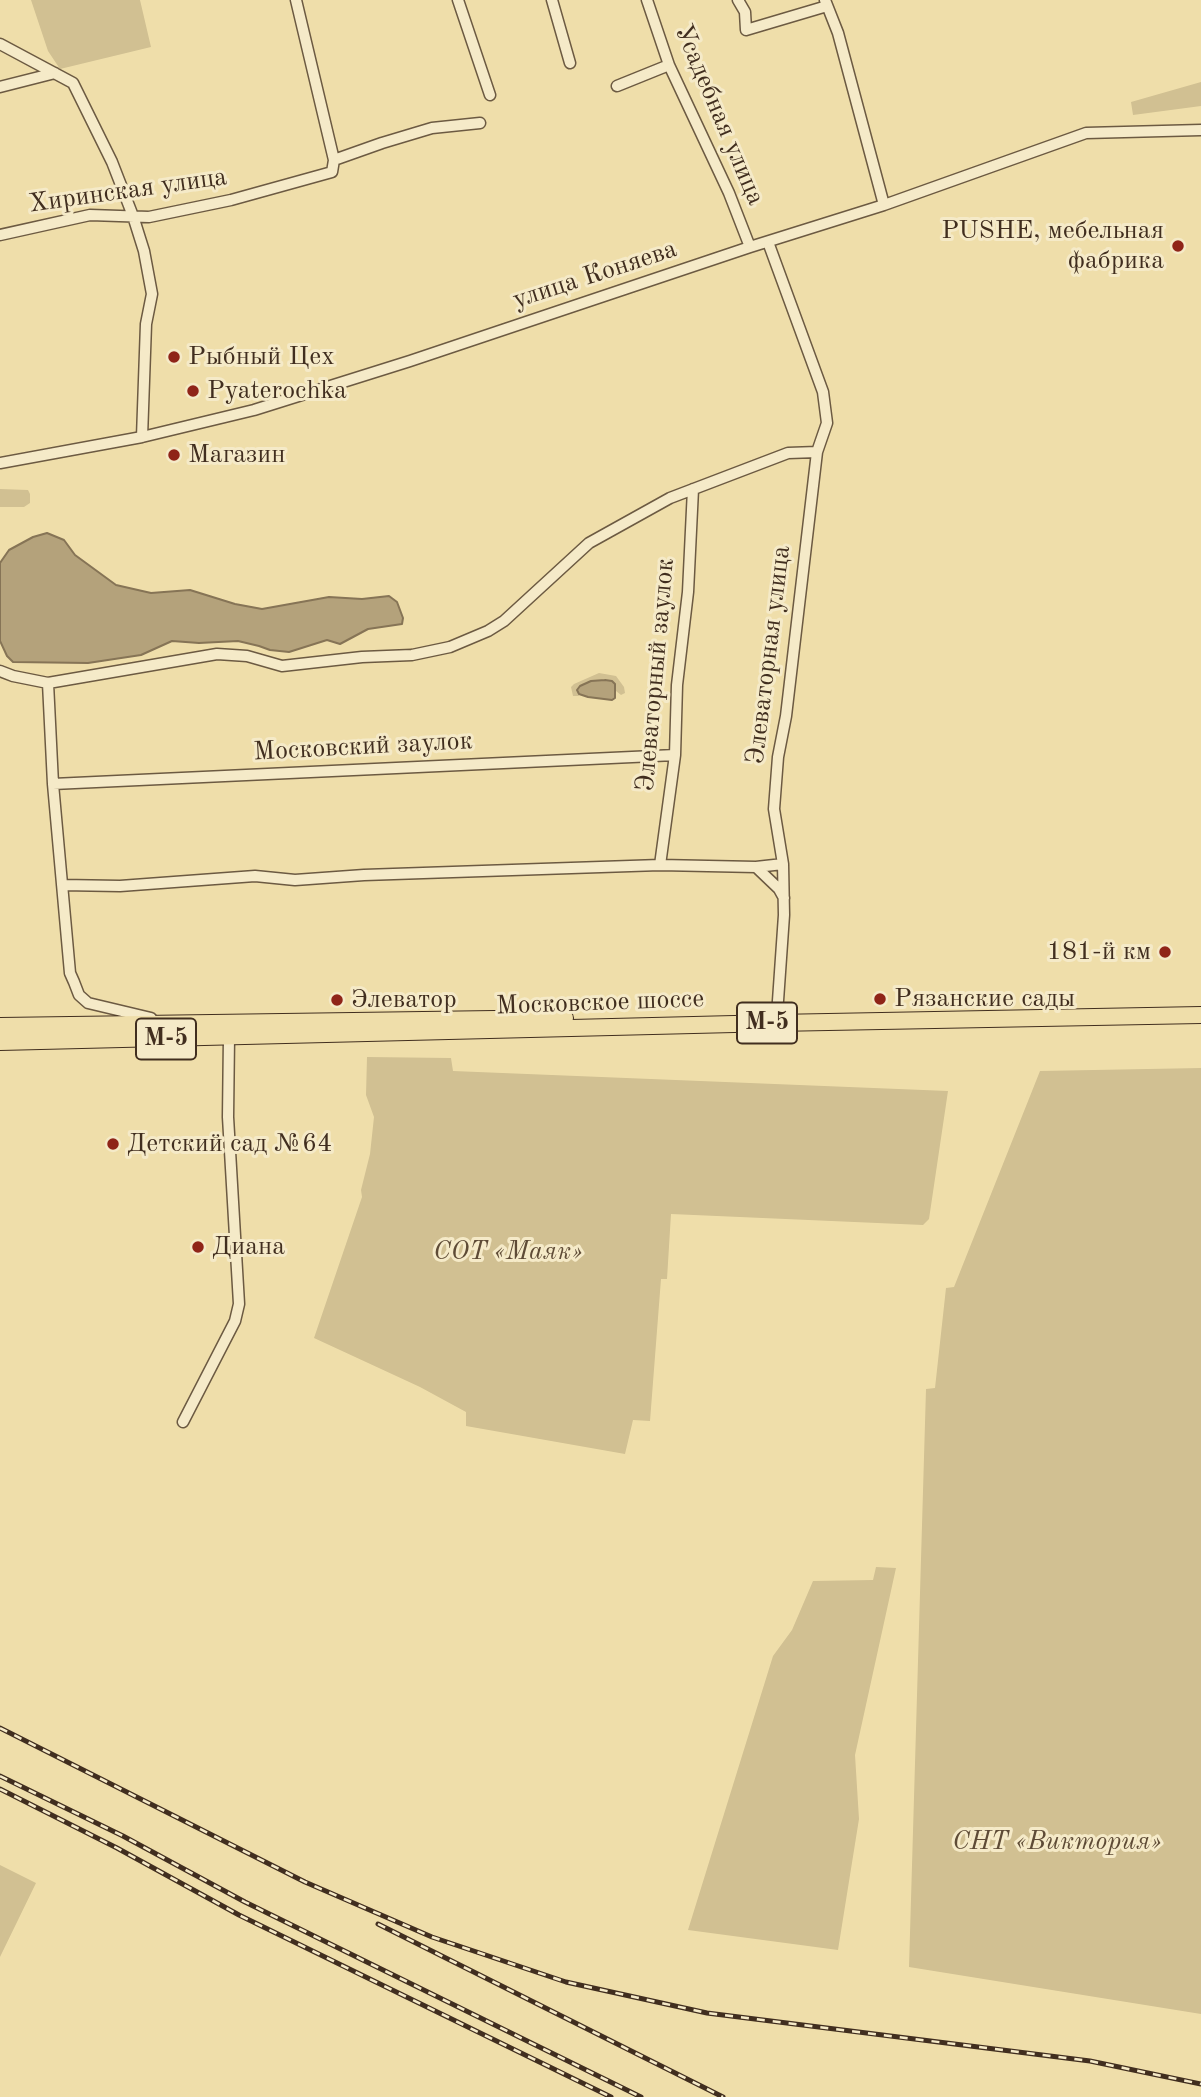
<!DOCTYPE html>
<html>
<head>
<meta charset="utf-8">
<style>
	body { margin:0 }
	canvas { display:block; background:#efdeaa }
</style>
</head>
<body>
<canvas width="1201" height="2097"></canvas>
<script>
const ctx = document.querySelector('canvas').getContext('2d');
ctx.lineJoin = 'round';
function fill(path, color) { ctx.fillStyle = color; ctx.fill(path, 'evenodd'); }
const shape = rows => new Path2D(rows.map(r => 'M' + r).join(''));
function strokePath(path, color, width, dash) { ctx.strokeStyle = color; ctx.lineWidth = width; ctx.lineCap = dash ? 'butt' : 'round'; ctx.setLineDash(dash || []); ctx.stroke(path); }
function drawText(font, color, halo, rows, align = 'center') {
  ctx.font = font + ' "Old Standard TT",serif'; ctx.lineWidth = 6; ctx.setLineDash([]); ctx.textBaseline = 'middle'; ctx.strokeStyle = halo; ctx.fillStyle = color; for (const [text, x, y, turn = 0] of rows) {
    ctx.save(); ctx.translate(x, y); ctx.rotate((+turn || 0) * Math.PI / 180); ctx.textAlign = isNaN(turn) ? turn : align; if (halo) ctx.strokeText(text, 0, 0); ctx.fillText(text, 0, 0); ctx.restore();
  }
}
fill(shape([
	[31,0,140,0,151,47,60,69,48,51],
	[1201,82,1201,106,1133,115,1131,102],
	[0,489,28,490,30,494,30,503,24,507,0,507],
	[599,673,616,676,624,687,625,693,621,695,616,691,577,690,579,696,573,696,571,687,574,684],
	[367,1057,451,1058,453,1071,948,1091,929,1219,923,1225,671,1214,667,1279,661,1279,650,1421,633,1420,625,1454,466,1426,466,1412,420,1387,314,1338,362,1197,361,1190,370,1154,374,1117,366,1095],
	[1201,1068,1201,2014,909,1967,926,1389,935,1388,946,1288,954,1287,1040,1071],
	[876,1567,896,1568,855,1755,859,1819,838,1950,688,1930,773,1656,792,1630,813,1581,873,1580],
	[0,1865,36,1883,0,1957]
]), '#d1c092');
const water = shape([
	[47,533,64,540,75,555,116,585,151,593,190,590,235,604,262,609,329,597,362,599,389,596,397,602,403,618,402,624,368,629,340,644,327,640,289,652,270,650,259,646,238,641,199,643,172,641,141,655,88,663,13,662,7,656,0,641,0,563,9,550,33,537,47,533],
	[605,680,612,681,615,684,615,698,612,700,588,697,579,694,577,690,580,686,591,681,605,680]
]);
fill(water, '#b4a27b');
strokePath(water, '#867456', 2);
const minor = shape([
	[296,0,334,160],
	[458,0,490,95],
	[552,0,570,63],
	[647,0,669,65,729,193,750,247],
	[738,0,745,12,746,30,827,6],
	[825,0,838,33,884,205],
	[0,44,73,83,112,162,133,216,144,251,152,294,146,324,142,437],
	[617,86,669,65],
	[0,87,55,73],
	[0,235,90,215,149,217,231,200,332,172,334,160,382,143,432,128,480,123],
	[768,242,823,392,827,423,817,452,786,716,778,757,774,809,783,864,784,915,777,1015],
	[0,463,142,437,254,410,410,361,750,247,884,205,1086,133,1201,130],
	[0,671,13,676,48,683,53,784,70,973,74,982,79,995,88,1003,151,1018],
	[48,683,217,654,247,656,282,666,362,657,412,655,450,647,488,631,504,621,589,543,670,498,788,453,817,452],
	[53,784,675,755],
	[660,865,675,755,677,685,688,592,693,489],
	[756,867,779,889,784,898],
	[62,885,120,886,255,876,295,880,364,875,660,865,756,867,783,864],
	[183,1422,235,1321,239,1304,228,1117,229,1037]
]);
const highway = shape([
	[0,1026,565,1018],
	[0,1042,775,1023,1201,1015]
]);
strokePath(minor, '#6c5a42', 13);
strokePath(highway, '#412e1f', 18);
strokePath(minor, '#f5eac8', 10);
strokePath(highway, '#efdeaa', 16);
const rail = shape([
	[0,1728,305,1882,432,1937,566,1982,707,2013,1090,2061,1201,2084],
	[0,1776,123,1836,245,1902,641,2097],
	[0,1789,117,1848,239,1915,611,2097],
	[378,1924,723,2097]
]);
strokePath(rail, '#412e1f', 5);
strokePath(rail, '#f5eac8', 2.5, [8]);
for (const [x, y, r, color] of [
	[1178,246,7,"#8f2418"],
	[174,357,7,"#8f2418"],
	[193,391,7,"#8f2418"],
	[174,455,7,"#8f2418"],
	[1165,952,7,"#8f2418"],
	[880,999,7,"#8f2418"],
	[337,1000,7,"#8f2418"],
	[113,1144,7,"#8f2418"],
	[198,1247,7,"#8f2418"]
]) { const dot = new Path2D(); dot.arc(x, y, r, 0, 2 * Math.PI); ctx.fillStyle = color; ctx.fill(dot); strokePath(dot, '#f5eac8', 2.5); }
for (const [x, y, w] of [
	[767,1023,60],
	[166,1039,60]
]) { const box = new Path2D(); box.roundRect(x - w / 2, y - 20.5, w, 41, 5); ctx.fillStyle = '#f5eac8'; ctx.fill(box); strokePath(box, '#412e1f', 2); }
drawText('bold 24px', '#412e1f', null, [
	["М-5",767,1023],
	["М-5",166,1039]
]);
drawText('26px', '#412e1f', '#f5eac8', [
	["Усадебная улица",719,115,67],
	["Хиринская улица",128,191,-8],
	["улица Коняева",595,275,-18],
	["Элеваторная улица",769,655,-83],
	["Элеваторный заулок",656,675,-85],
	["Московский заулок",363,747,-3],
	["Московское шоссе",600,1003,-2]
]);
drawText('26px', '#412e1f', '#f5eac8', [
	["PUSHE, мебельная",1164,231,"right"],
	["фабрика",1164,261,"right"],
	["Рыбный Цех",188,357],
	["Pyaterochka",207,391],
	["Магазин",188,455],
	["181-й км",1151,952,"right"],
	["Рязанские сады",894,999],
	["Элеватор",351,1000],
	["Детский сад №64",127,1144],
	["Диана",212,1247]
], 'left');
drawText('italic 26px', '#5e4b36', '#f5eac8', [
	["СОТ «Маяк»",508,1252],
	["СНТ «Виктория»",1057,1842]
]);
</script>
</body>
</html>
